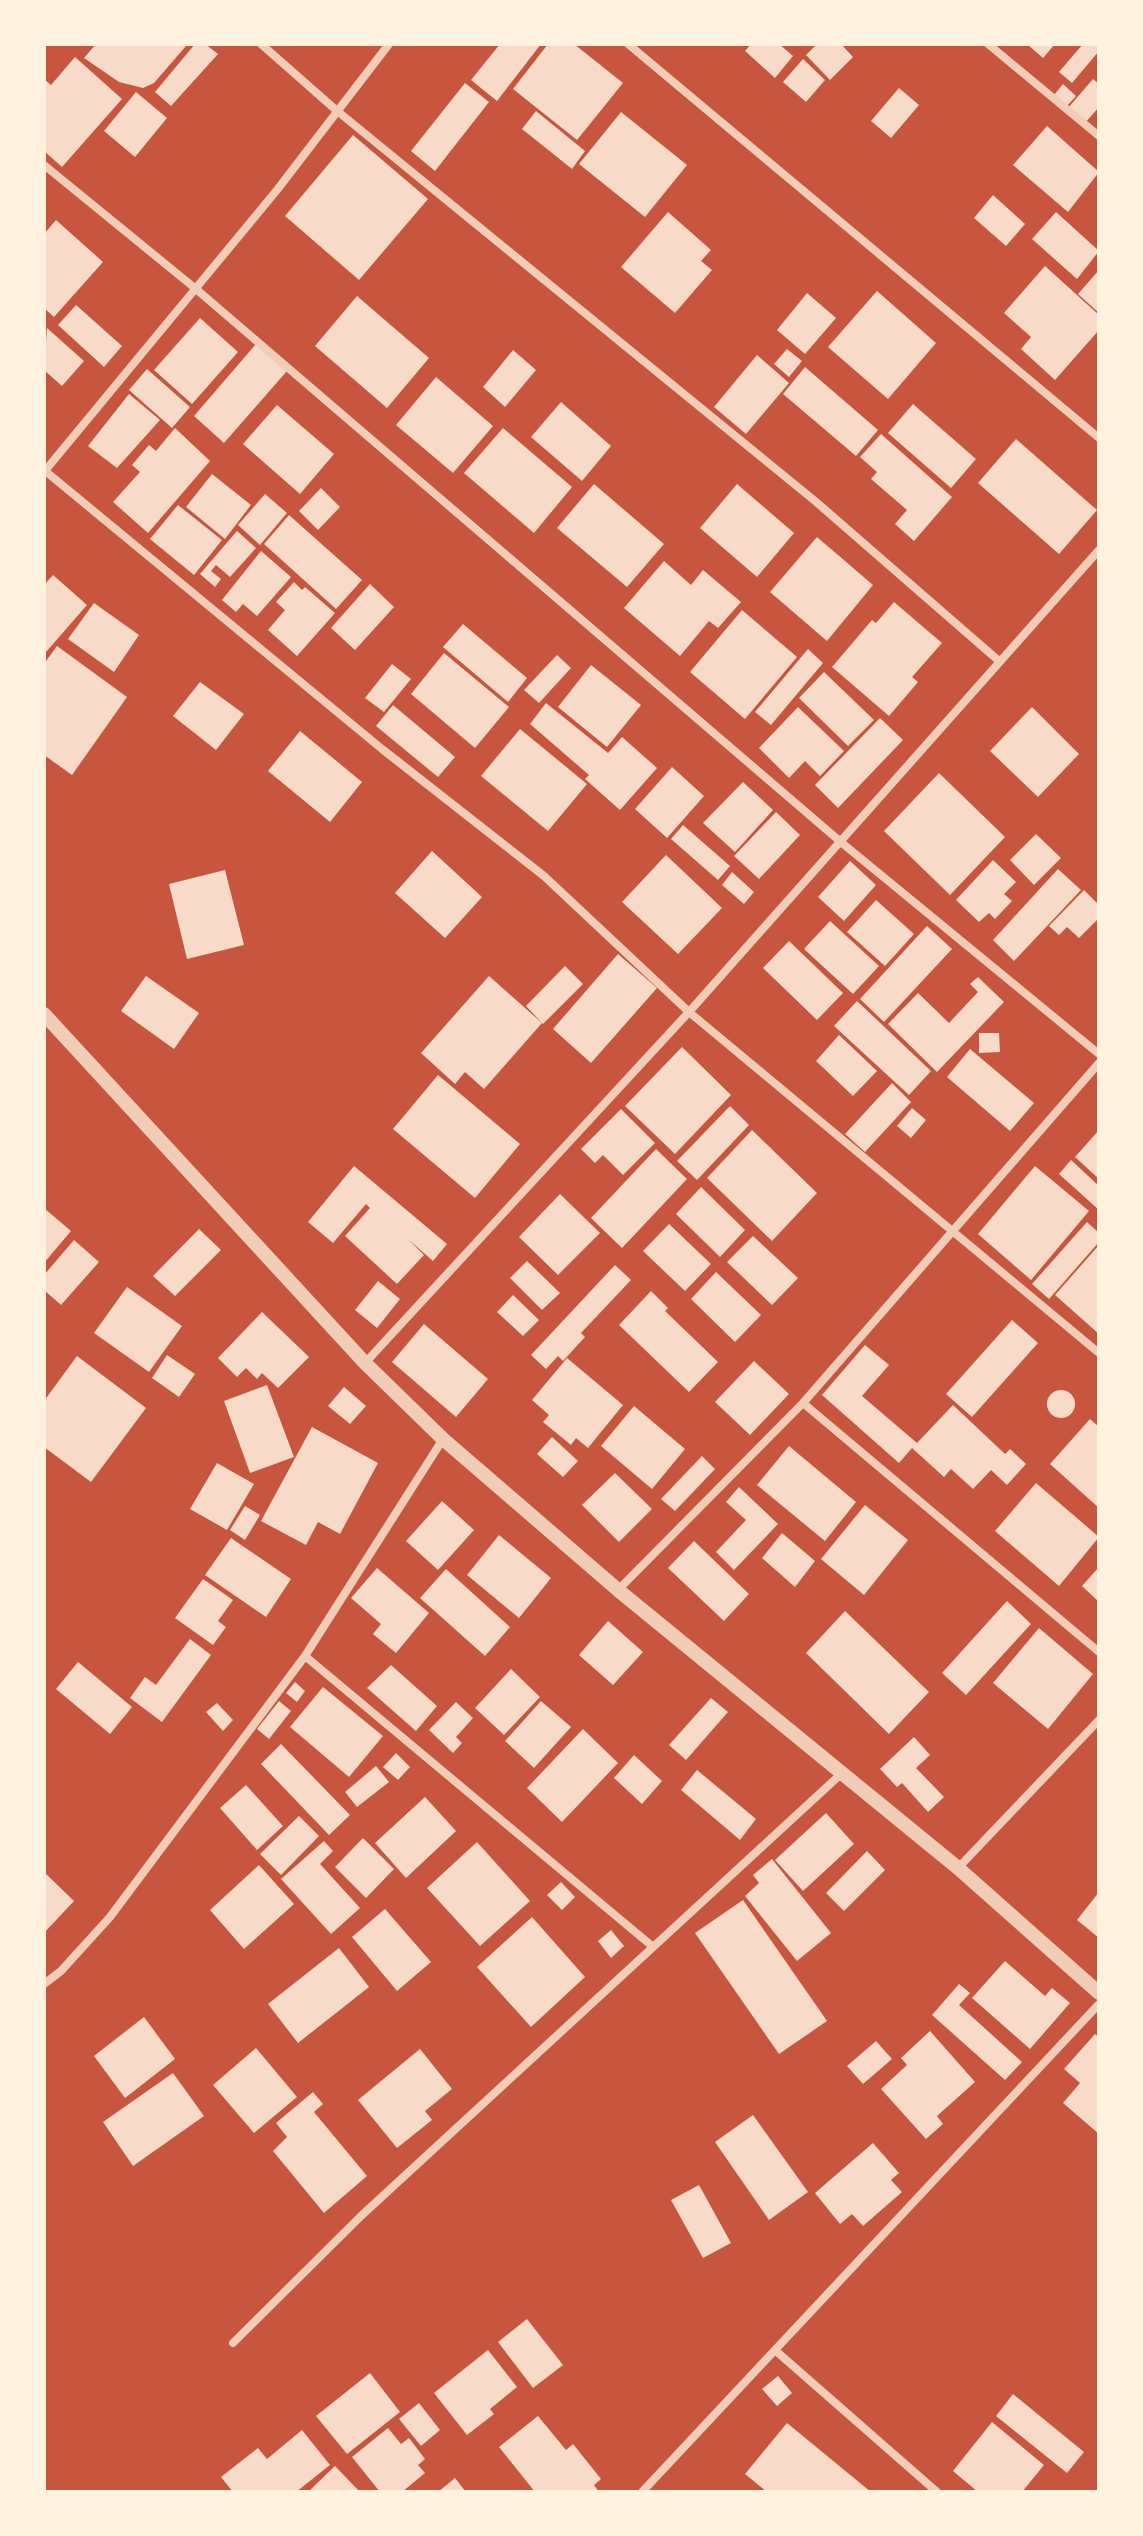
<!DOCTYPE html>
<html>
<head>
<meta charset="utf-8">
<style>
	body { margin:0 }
	#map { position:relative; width:1143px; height:2536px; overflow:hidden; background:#c8553d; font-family:"Sofia Sans Condensed",sans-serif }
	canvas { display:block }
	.frame { position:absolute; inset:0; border:46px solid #fff3e0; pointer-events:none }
</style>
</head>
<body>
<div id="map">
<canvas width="1143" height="2536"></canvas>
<div class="frame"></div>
</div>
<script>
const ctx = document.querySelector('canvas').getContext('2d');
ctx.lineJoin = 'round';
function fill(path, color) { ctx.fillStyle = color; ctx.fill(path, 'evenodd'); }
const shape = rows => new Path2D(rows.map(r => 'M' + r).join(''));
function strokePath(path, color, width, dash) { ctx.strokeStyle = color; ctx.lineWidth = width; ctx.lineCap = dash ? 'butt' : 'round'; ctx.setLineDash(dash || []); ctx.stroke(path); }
fill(shape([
	[96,44,183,44,186,46,154,83,143,88,119,82,84,58],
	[195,44,205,44,218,54,171,106,155,92],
	[500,44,541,44,497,101,471,80],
	[548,44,574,44,623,83,577,140,513,89],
	[751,44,779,44,793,56,775,78,745,51],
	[817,44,841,44,853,57,830,80,806,55],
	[1027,44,1055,44,1043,58],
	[1083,44,1099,44,1099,51,1072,83,1059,72],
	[75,57,122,99,62,167,44,151,44,79,51,85],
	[803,59,825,80,806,102,783,82],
	[1093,79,1099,84,1099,107,1085,123,1068,108],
	[465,83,489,102,435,171,411,151],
	[1063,84,1076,96,1067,106,1054,95],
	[899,88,919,105,891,138,871,121],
	[136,92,167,118,135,157,104,131],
	[536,111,585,151,572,169,522,129],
	[621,112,687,165,645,217,579,164],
	[1047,126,1099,172,1068,212,1013,165],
	[353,135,428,199,359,280,285,216],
	[993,195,1025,224,1006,246,974,218],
	[668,212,711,250,701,261,712,270,675,313,621,267],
	[1056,212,1099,251,1077,279,1032,239],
	[56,220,103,262,54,317,44,308,44,234],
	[1045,266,1099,315,1099,330,1055,380,1021,349,1031,337,1004,313],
	[1099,270,1099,313,1078,294],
	[877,291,936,343,888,399,828,347],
	[807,293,836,318,805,354,777,330],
	[357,296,429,358,387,408,315,346],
	[76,305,122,346,104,367,58,325],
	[200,318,238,352,192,404,154,370],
	[47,328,84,361,62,386,44,370],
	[256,344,287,371,224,443,194,416],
	[787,349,802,361,789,377,774,364],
	[513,350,536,370,505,407,483,387],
	[757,355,789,383,746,434,714,407],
	[805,367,878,430,856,456,783,394],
	[147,369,190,407,172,428,129,390],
	[436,377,493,426,453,473,396,425],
	[129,394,160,420,117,468,88,446],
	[561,402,611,446,582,481,531,437],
	[913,404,976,459,951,488,888,433],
	[277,405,334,454,300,494,243,444],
	[175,428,210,461,148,533,113,502,140,472,132,465,149,445,156,451],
	[503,428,572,487,534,533,464,473],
	[881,434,952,497,914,541,895,524,907,510,871,479,877,472,860,457],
	[1016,439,1097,510,1059,554,978,483],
	[212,474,251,505,225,539,186,507],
	[594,484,664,544,627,587,557,528],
	[737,484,794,533,757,577,700,528],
	[321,488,340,507,318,530,299,511],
	[265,494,287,513,260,545,238,525],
	[178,505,222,540,194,575,150,539],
	[289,515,362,580,336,609,264,544],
	[237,531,256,548,230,577,216,565,211,571,221,579,215,587,200,574],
	[817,537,873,585,827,641,770,592],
	[261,551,291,577,257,616,243,604,236,612,222,600],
	[664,561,691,585,703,570,741,602,718,628,709,621,680,656,624,608],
	[53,575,87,605,46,652,44,585],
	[294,582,302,590,305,587,335,613,297,656,268,630,285,610,276,602],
	[370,584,394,607,355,650,331,628],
	[894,602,942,643,912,677,918,682,889,716,832,667,872,620,876,623],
	[94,603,139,635,114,672,68,639],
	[742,610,797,657,745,719,690,672],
	[463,624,527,678,508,702,443,647],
	[57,646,127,697,72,775,44,755,44,664],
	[808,649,823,663,771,725,755,712],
	[444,653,509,707,475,748,411,694],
	[557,655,571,668,539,703,524,690],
	[392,664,411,679,384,712,365,698],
	[591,665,641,705,607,747,558,707],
	[824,672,874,720,848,746,799,698],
	[200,682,244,714,216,750,173,716],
	[546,703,608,753,622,737,657,768,620,810,585,779,589,775,530,724],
	[393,705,455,757,438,777,376,726],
	[798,707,844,751,820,776,805,761,789,778,759,748],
	[1032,707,1079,754,1038,797,990,751],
	[880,718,903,740,838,808,815,785],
	[520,729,587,784,548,831,481,776],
	[300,731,362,782,330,822,268,771],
	[672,767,704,796,667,838,635,809],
	[939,773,1005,837,950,895,884,831],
	[743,782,773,810,735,852,703,823],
	[776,812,800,835,759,879,734,856],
	[683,825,730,866,718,880,671,839],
	[1036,834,1061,858,1034,885,1010,860],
	[432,851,482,897,445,938,395,893],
	[666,855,722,908,678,954,622,902],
	[993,860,1016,882,1004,894,1012,901,995,919,989,913,979,922,956,900],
	[850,861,876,885,844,921,818,897],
	[1058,869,1081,890,1014,961,993,940],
	[225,870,244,945,187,959,169,884],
	[732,872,754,892,744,904,722,885],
	[1084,890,1099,905,1099,918,1079,938,1067,927,1059,935,1049,926],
	[876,900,914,934,885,966,847,932],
	[830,921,879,966,853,994,804,949],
	[927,926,952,949,884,1022,860,999],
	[789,941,843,993,817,1020,763,968],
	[618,954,657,988,591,1063,553,1029],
	[565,966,583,984,543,1024,526,1006],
	[146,976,199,1013,174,1049,121,1011],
	[489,976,542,1023,484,1089,465,1072,455,1084,421,1053],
	[978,977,1004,1002,937,1072,888,1024,918,993,949,1023,978,992,970,984],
	[857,1001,931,1071,909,1095,834,1026],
	[979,1033,999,1033,1000,1052,979,1053],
	[839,1035,877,1071,853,1096,816,1061],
	[682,1047,731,1095,675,1154,625,1106],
	[970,1049,1034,1103,1010,1131,947,1077],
	[438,1075,520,1144,475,1198,393,1129],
	[892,1083,911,1102,865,1152,845,1134],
	[730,1106,749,1125,697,1180,677,1161],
	[912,1108,926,1120,911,1138,897,1126],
	[621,1109,655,1143,623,1175,603,1155,595,1163,581,1149],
	[752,1130,817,1193,772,1241,707,1178],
	[1099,1130,1099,1179,1075,1157],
	[656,1149,687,1179,622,1248,591,1218],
	[1071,1160,1099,1186,1099,1210,1059,1174],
	[354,1166,447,1244,433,1261,408,1239,424,1255,397,1284,345,1236,370,1208,366,1204,333,1243,308,1222],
	[1035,1166,1089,1211,1031,1280,978,1234],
	[701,1187,745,1230,720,1257,676,1214],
	[560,1194,600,1233,558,1275,519,1237],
	[44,1208,71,1231,44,1263],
	[1087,1222,1099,1233,1099,1242,1049,1299,1032,1284],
	[669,1224,711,1264,685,1291,643,1251],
	[199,1229,221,1250,175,1296,153,1276],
	[753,1236,798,1278,772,1305,727,1262],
	[74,1240,99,1262,61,1305,44,1290,44,1275],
	[1099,1245,1099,1334,1055,1295],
	[527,1261,560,1293,542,1310,510,1278],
	[615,1265,631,1280,581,1333,585,1337,563,1361,558,1356,546,1369,531,1355],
	[716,1272,761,1315,735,1342,691,1299],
	[378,1281,400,1299,377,1328,355,1310],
	[127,1287,182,1326,149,1372,94,1333],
	[651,1291,668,1308,665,1311,718,1362,689,1392,619,1325],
	[513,1295,539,1320,523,1336,497,1312],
	[262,1312,309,1357,278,1388,262,1373,257,1379,246,1368,237,1377,218,1358],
	[1012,1320,1038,1343,972,1417,946,1394],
	[424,1324,488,1379,456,1417,392,1362],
	[865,1345,889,1365,862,1396,917,1443,953,1405,1005,1454,1010,1449,1026,1464,1007,1485,991,1470,973,1489,951,1469,944,1477,912,1448,899,1463,822,1395],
	[167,1355,195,1374,179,1397,152,1378],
	[77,1356,146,1408,91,1482,44,1447,44,1401],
	[567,1358,623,1405,588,1448,576,1438,571,1445,543,1422,549,1415,532,1400],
	[754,1361,789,1394,750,1435,715,1402],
	[267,1385,294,1457,250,1473,224,1401],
	[344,1387,366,1406,350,1424,328,1406],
	'1047 1404a14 14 0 1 1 28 0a14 14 0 1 1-28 0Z',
	[634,1406,685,1449,652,1489,601,1446],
	[1090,1419,1099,1427,1099,1508,1050,1464],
	[312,1427,378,1463,340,1534,318,1522,306,1545,261,1521],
	[552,1437,578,1461,563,1477,537,1454],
	[789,1446,856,1502,825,1541,757,1485],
	[702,1456,715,1469,675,1511,661,1499],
	[217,1463,254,1484,227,1530,190,1509],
	[615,1473,652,1509,619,1542,582,1505],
	[1036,1483,1099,1537,1059,1586,995,1531],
	[739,1487,778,1524,734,1570,716,1552,746,1520,726,1502],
	[442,1501,474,1530,438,1570,406,1541],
	[865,1505,908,1540,864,1595,821,1559],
	[245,1506,260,1515,245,1540,230,1530],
	[782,1533,815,1561,795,1587,762,1558],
	[499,1535,551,1578,519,1618,467,1575],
	[231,1538,291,1579,266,1617,205,1575],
	[694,1541,749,1594,724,1621,668,1568],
	[1099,1567,1099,1602,1082,1586],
	[377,1568,429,1613,396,1653,373,1634,381,1624,351,1598],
	[446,1569,510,1627,485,1656,420,1598],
	[203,1579,233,1600,218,1621,226,1627,213,1645,175,1618],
	[1007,1601,1031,1624,966,1695,942,1673],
	[845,1611,929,1692,889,1734,806,1653],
	[608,1621,643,1652,613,1685,579,1655],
	[1039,1628,1093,1674,1048,1729,993,1683],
	[190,1639,211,1655,162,1722,130,1698,145,1677,156,1685],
	[78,1662,132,1707,110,1734,56,1689],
	[391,1665,437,1706,416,1731,367,1688],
	[511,1669,540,1697,504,1735,475,1708],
	[295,1682,305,1691,297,1702,286,1693],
	[323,1687,383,1736,349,1777,290,1727],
	[711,1698,728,1712,686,1760,669,1745],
	[279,1701,291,1711,269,1739,257,1729],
	[541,1701,571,1727,534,1768,505,1741],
	[456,1702,473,1718,456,1737,462,1743,453,1753,429,1730],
	[217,1703,233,1720,223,1731,206,1712],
	[583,1729,618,1763,562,1822,527,1788],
	[914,1737,930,1755,916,1768,944,1797,928,1812,902,1783,897,1787,880,1769],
	[281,1744,350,1815,329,1835,261,1764],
	[396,1753,410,1767,398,1780,383,1767],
	[634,1755,662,1781,642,1804,614,1778],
	[376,1766,389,1782,357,1807,345,1792],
	[697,1770,756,1819,740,1840,681,1790],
	[246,1785,283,1826,257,1850,220,1808],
	[425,1797,456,1831,406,1878,375,1843],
	[826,1813,854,1844,803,1891,775,1860],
	[299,1816,319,1836,281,1875,260,1854],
	[363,1838,394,1869,366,1898,335,1867],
	[324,1841,333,1851,320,1864,360,1908,331,1934,281,1879],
	[477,1842,530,1901,480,1946,427,1888],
	[867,1851,885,1870,844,1911,826,1893],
	[772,1859,831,1933,797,1961,745,1896,759,1883,753,1875],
	[259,1865,294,1904,244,1949,210,1910],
	[44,1872,74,1901,44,1933],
	[561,1882,575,1897,562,1910,547,1895],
	[1099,1892,1099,1938,1077,1920],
	[743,1900,827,2021,779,2054,695,1933],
	[385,1909,431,1962,397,1991,352,1937],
	[532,1917,585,1977,531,2027,477,1967],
	[611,1930,624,1946,611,1958,598,1941],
	[339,1948,369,1987,298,2043,268,2004],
	[1005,1961,1045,1996,1052,1988,1070,2003,1030,2049,972,1998],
	[959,1984,970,1993,959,2005,1022,2062,1005,2080,932,2015],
	[144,2017,175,2059,125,2098,94,2056],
	[930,2031,975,2082,937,2116,943,2124,926,2139,881,2089,907,2065,901,2058],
	[1095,2034,1099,2037,1099,2134,1063,2103,1080,2083,1064,2069],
	[876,2041,892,2059,863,2084,847,2066],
	[256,2048,297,2097,254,2133,213,2085],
	[420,2049,452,2089,425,2111,432,2120,397,2148,358,2100],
	[173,2073,204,2116,133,2166,103,2122],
	[313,2092,323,2104,314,2112,367,2176,324,2213,273,2151,287,2137,276,2123],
	[753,2115,808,2192,769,2220,715,2142],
	[873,2143,899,2173,891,2180,902,2192,863,2226,852,2214,840,2224,815,2193],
	[699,2185,731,2243,703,2258,671,2200],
	[527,2319,563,2365,533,2388,498,2342],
	[488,2350,517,2387,490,2409,494,2414,467,2435,434,2393],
	[370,2373,400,2412,347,2454,316,2416],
	[778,2376,792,2393,777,2406,762,2389],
	[1013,2394,1084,2452,1067,2473,996,2416],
	[419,2403,440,2430,421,2446,399,2419],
	[538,2416,566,2450,573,2444,601,2479,594,2485,599,2492,535,2492,499,2447],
	[992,2422,1044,2465,1022,2492,978,2492,953,2471],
	[787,2423,871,2492,767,2492,745,2474],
	[388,2428,401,2444,409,2438,425,2459,418,2465,425,2473,402,2492,380,2492,352,2457],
	[302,2430,330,2465,296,2492,233,2492,221,2477,258,2448,267,2459],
	[335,2466,360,2492,308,2492],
	[455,2478,466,2492,438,2492]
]), '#f7dbc8');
strokePath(shape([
	[261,44,336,110,815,501,999,661],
	[628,44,1099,438],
	[988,44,1099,136],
	[44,165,196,289,842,843,1099,1054],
	[44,470,382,749,544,876,689,1012,1099,1353],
	[44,472,277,190,389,44],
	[365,1363,689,1012,1099,550],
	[803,1403,1099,1652],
	[618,1590,803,1403,1099,1063],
	[305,1656,652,1946],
	[958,1868,1099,1720],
	[44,1984,61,1971,110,1917,305,1656,443,1439],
	[233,2343,361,2216,841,1774],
	[776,2351,937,2492],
	[642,2492,1099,2004]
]), '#f1ccb7', 8);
strokePath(shape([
	[44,1014,365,1363,443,1439,618,1590,958,1868,1099,1993]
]), '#f1ccb7', 14);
</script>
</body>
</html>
